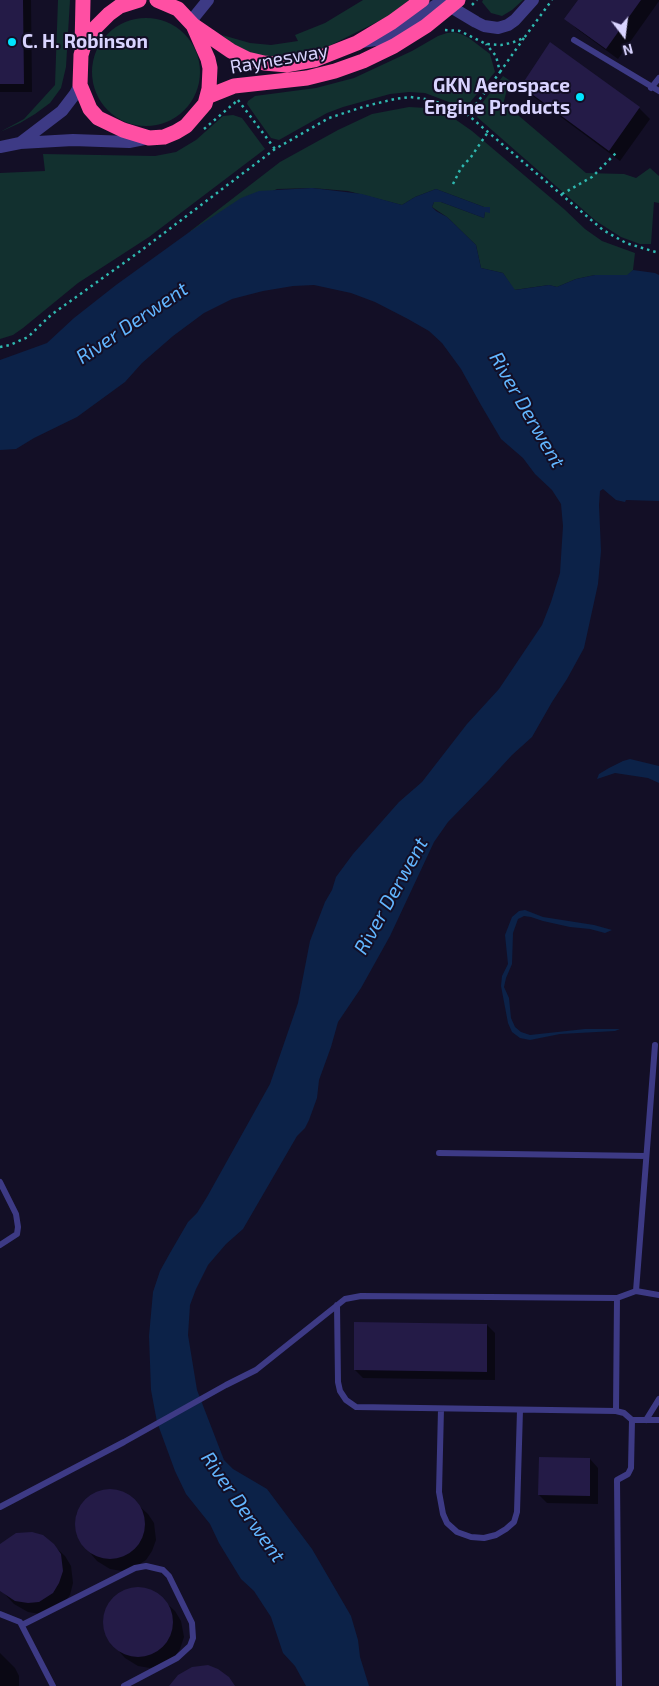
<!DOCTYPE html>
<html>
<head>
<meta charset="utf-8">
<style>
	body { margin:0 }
	#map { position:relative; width:659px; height:1686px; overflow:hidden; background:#130f26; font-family:"Exo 2",sans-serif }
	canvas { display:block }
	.north { position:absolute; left:599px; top:10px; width:50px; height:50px; -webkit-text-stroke:4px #130f26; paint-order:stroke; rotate:165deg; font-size:14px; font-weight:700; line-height:20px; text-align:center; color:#d9d4ff }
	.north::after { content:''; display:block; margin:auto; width:18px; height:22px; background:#d9d4ff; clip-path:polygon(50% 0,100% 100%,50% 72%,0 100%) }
</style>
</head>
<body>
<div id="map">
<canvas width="659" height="1686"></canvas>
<div class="north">N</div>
</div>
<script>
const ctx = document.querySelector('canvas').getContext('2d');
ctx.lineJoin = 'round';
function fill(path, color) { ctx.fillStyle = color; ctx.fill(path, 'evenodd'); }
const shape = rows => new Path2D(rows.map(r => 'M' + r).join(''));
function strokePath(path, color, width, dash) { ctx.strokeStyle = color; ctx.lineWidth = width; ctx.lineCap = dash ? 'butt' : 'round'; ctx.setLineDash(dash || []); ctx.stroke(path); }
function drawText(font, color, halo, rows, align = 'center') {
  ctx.font = font + ' "Exo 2",sans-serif'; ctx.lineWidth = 4; ctx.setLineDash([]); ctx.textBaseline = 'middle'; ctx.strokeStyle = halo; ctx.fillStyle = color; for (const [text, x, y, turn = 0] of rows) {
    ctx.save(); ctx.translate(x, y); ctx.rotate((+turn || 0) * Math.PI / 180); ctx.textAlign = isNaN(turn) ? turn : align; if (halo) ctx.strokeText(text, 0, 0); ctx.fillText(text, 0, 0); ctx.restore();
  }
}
fill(shape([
	[58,0,70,0,66,67,61,88,50,103,35,114,20,123,0,132,24,119,55,85],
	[363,0,409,0,389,16,329,46,309,54,274,61,236,47,222,35,250,43,271,45,298,41,295,35,325,23],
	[483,0,523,0,512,10,502,16,491,13,482,2],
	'92 72a54 54 0 1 1 108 0a54 54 0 1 1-108 0Z',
	[454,32,461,34,469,38,490,54,495,72,467,106,462,107,425,93,409,92,390,94,343,107,327,113,279,140,271,138,247,104,248,101,255,96,316,88,354,78,412,51,438,36,447,33],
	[503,76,512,82,507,89,503,105,505,104,586,173,624,174,636,178,650,168,659,176,659,203,654,202,651,244,640,244,621,237,596,221,477,117,483,102],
	[409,107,426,108,452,117,472,131,564,209,585,229,602,241,635,253,633,270,627,276,595,275,576,279,557,287,549,285,514,290,503,273,481,268,476,245,447,217,432,207,434,202,441,202,484,218,485,212,490,207,484,207,436,189,415,197,402,205,348,191,312,188,277,189,188,233,280,162,338,130,372,114],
	[233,115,242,118,265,149,149,237,78,283,23,328,13,335,0,339,0,173,45,171,43,154,155,156,176,152,196,140,223,116]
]), '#12302f');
fill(shape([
	[312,188,362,194,402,205,415,197,436,189,484,207,490,207,490,213,485,212,484,218,441,202,434,202,432,207,436,211,447,217,476,245,481,268,503,273,515,290,549,285,557,287,576,279,595,275,627,275,633,270,655,273,659,275,659,501,626,500,625,502,616,500,603,489,600,491,599,505,601,551,598,584,584,648,567,679,552,702,532,737,512,755,489,780,448,822,434,842,390,936,361,988,338,1022,331,1047,319,1080,317,1098,309,1120,305,1128,297,1136,243,1229,226,1244,208,1265,196,1289,190,1305,188,1335,197,1390,224,1460,233,1469,267,1489,312,1549,351,1616,358,1640,360,1657,369,1686,306,1686,295,1666,283,1653,271,1617,254,1591,241,1579,219,1543,210,1524,186,1494,175,1471,157,1422,151,1390,149,1336,153,1292,160,1271,170,1253,188,1222,197,1213,207,1197,270,1084,298,1003,310,941,325,902,332,890,336,877,353,854,399,802,422,782,467,724,499,689,542,625,551,602,560,573,563,526,561,504,552,490,535,474,523,458,501,439,481,405,461,369,442,343,429,331,408,319,375,302,351,293,314,285,293,286,263,291,232,299,204,313,173,336,142,363,125,382,77,417,34,438,16,449,0,450,0,360,47,343,74,318,116,285,188,233,241,198,259,191],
	[630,759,659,766,659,783,648,778,615,773,597,779,599,774,609,768,623,761],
	[525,910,543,917,594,925,612,930,605,933,590,929,570,927,543,921,531,917,524,916,518,919,513,933,512,964,506,978,504,987,509,998,511,1018,515,1027,521,1032,530,1035,585,1029,620,1029,615,1031,560,1034,530,1040,520,1038,512,1032,508,1023,501,986,502,976,508,964,505,935,512,917,519,911]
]), '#0c2248');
fill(shape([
	[0,0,31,0,32,92,0,92],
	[579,0,659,0,659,1,618,59,577,29,566,18],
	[522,86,639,108,650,119,620,161,534,97],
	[487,1325,495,1333,495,1380,363,1378,355,1370],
	[590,1459,598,1468,598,1504,547,1503,539,1495],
	[115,1490,125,1493,148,1514,154,1523,156,1540,152,1551,146,1560,132,1569,122,1571,110,1569,97,1561,80,1541,76,1529,76,1515,80,1506,86,1499,99,1492],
	[53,1545,65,1556,71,1566,73,1583,70,1595,64,1603,40,1614,28,1612,14,1604,0,1589,0,1548],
	[143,1588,153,1591,175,1611,181,1621,184,1637,180,1649,174,1658,160,1666,150,1668,138,1666,125,1658,108,1639,104,1627,105,1613,108,1604,114,1597,128,1589],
	[0,1653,15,1668,19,1676,19,1686,0,1686]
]), '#0007');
fill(shape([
	[0,0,23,0,24,84,0,84],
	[578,0,641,0,606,49,564,19],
	[550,42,640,107,609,151,521,86],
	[354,1322,487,1324,487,1372,354,1370],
	[539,1457,590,1458,590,1496,538,1495],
	'75 1524a35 35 0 1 1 70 0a35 35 0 1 1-70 0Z',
	[32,1532,43,1535,54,1544,61,1554,63,1571,59,1583,53,1593,39,1602,28,1603,15,1601,0,1591,0,1544,16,1533],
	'103 1622a35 35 0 1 1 70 0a35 35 0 1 1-70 0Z',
	[208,1665,218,1669,229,1677,235,1686,169,1686,178,1675,192,1667]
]), '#241b47');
strokePath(shape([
	[472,5,477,0],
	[445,30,460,31,486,44,501,45,511,43,524,38,552,0],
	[500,72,524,38],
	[238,100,275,149],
	[468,115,500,72,496,56,486,44],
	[204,129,238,100],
	[453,184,461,168,471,157,488,132],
	[562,194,592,177,617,152],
	[0,347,10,345,28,337,51,315,139,252,275,149,329,118,366,106,395,99,410,97,425,99,440,103,468,115,603,230,626,243,659,253]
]), '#2fb8b0', 2.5, [2.5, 4]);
strokePath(shape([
	[574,40,659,91],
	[651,88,659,78],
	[439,1153,646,1156],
	[0,1182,16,1214,18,1227,17,1234,0,1245],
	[636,1291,655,1045],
	[337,1305,338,1382,340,1391,346,1400,356,1407,616,1411,624,1413,632,1420,659,1420],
	[441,1409,439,1492,443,1514,447,1523,457,1532,471,1537,484,1538,496,1535,506,1529,514,1522,517,1512,520,1410],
	[616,1411,617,1298],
	[646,1420,659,1399],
	[0,1507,124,1442,226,1385,256,1370,345,1299,361,1296,617,1298,636,1291,659,1295],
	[0,1614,20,1622,53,1686],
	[22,1625,135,1568,146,1566,163,1570,169,1576,192,1623,193,1638,190,1646,177,1658,124,1686],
	[619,1686,617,1480,628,1474,631,1468,632,1420]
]), '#3d3a85', 6);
strokePath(shape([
	[191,21,208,0],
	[361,42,383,39,444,0,451,7,476,22,484,26,498,28,508,25,515,20,533,0],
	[20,143,62,111,75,94,80,85],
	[0,147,20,143,73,140,129,142,149,138]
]), '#3d3a85', 12);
strokePath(shape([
	[139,0,120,6,109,14,91,32,86,39,81,55,80,85,90,109,98,118,123,130,149,138,164,137,176,132,186,126,205,104,209,89,210,68,208,59,193,25,178,9,157,0],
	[193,25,231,51,247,59,264,63,287,65,314,60,357,43,392,22,422,0],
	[82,47,83,0],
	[209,96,234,86,307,78,335,71,363,61,394,46,426,26,458,0]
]), '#ff4fa3', 15);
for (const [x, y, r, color] of [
	[12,42,5,"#00e5ff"],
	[580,97,5,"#00e5ff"]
]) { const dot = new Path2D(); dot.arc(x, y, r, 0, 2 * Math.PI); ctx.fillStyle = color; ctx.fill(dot); strokePath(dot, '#130f26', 2); }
drawText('bold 19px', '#d9d4ff', '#130f26', [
	["C. H. Robinson",22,42],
	["GKN Aerospace",570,86,"right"],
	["Engine Products",570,108,"right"]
], 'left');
drawText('19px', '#d9d4ff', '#130f26', [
	["Raynesway",279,59,-10]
]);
drawText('italic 20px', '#62b6ff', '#130f26', [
	["River Derwent",132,323,-34],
	["River Derwent",527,410,60],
	["River Derwent",391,896,-61],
	["River Derwent",243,1507,55]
]);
</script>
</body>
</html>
